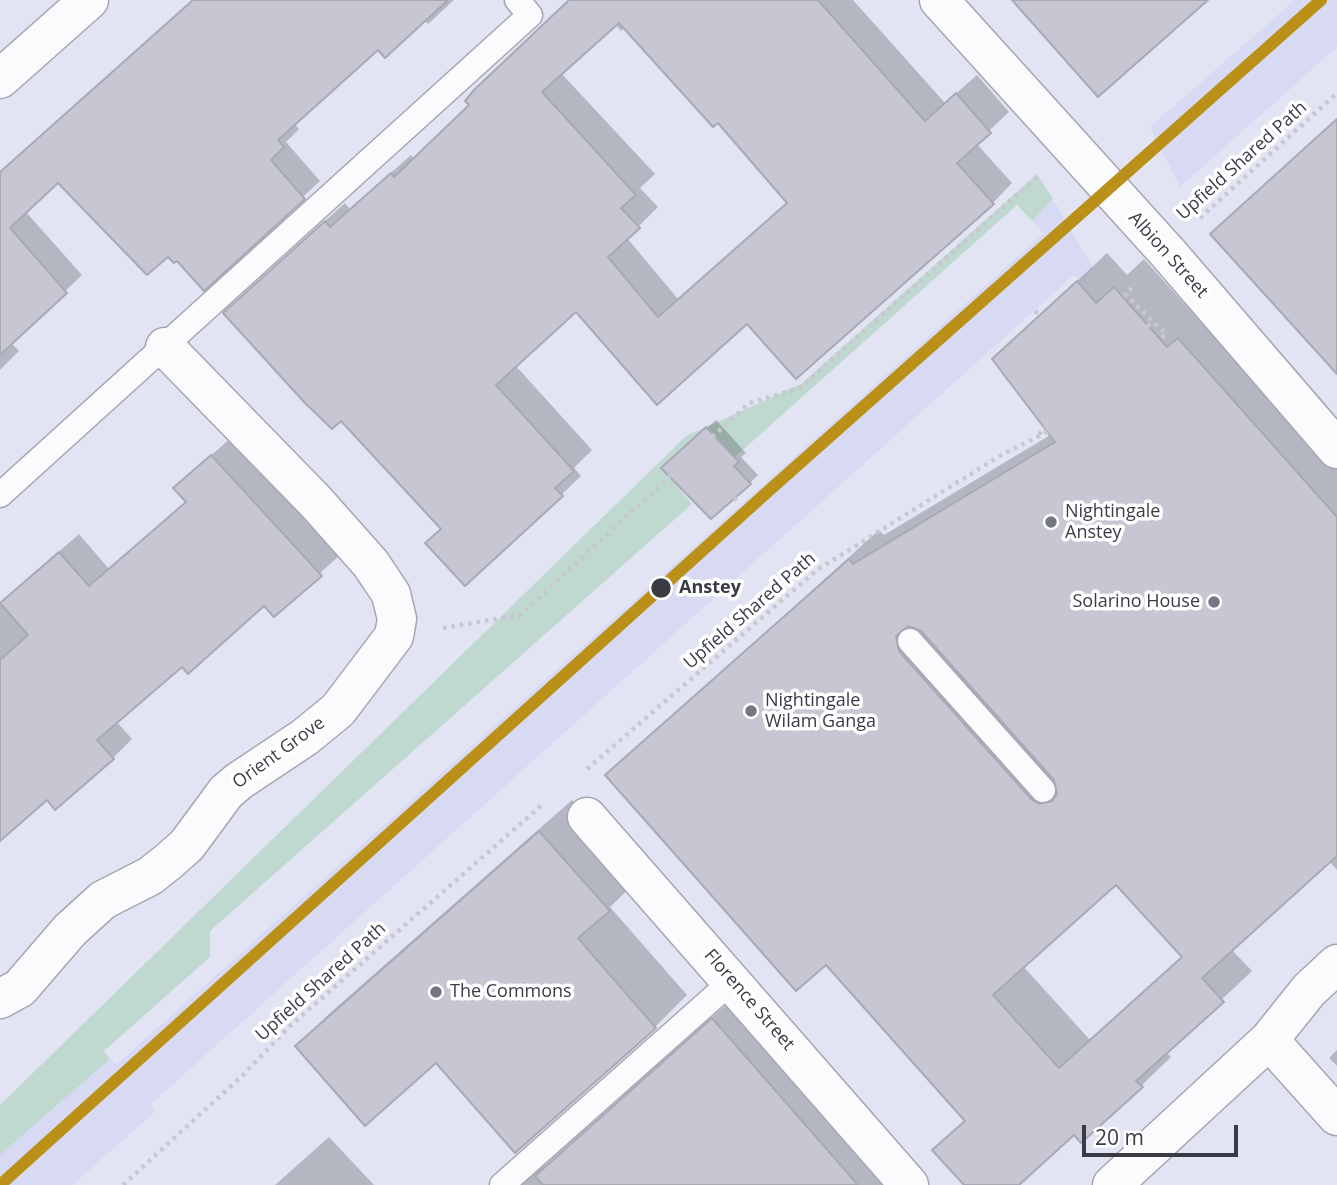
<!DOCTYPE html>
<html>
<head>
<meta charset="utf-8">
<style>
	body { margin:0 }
	#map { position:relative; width:1337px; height:1185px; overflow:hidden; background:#e2e4f3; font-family:"Open Sans",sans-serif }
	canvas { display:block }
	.scale { position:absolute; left:1082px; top:1125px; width:156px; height:32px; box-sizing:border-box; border:4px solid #3b3b46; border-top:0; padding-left:9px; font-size:21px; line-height:24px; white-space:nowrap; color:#3b3b46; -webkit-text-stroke:5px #fff; paint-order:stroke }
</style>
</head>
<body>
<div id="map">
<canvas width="1337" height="1185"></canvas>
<div class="scale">20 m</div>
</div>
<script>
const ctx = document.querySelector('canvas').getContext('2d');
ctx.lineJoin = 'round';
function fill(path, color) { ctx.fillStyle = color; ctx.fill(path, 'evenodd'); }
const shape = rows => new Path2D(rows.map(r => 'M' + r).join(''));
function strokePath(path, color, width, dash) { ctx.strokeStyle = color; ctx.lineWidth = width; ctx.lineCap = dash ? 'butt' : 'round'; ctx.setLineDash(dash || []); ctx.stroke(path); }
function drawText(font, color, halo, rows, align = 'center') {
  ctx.font = font + ' "Open Sans",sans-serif'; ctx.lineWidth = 7; ctx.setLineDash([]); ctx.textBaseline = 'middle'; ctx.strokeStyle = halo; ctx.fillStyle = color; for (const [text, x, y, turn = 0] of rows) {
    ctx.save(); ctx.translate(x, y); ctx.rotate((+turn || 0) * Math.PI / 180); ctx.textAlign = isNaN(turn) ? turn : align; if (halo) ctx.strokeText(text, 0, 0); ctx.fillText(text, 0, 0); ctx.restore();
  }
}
fill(shape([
	[1295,0,1337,0,1337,47,1180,187,1150,127],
	[1053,199,1093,268,1081,282,1074,275,151,1104,156,1111,72,1185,0,1185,0,1155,110,1059,117,1064,1043,234,1032,221]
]), '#d8daf4');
fill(shape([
	[1037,174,1053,199,1032,221,1017,205,735,457,706,427,661,467,692,504,210,931,210,957,104,1051,110,1059,0,1155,0,1105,686,436,801,384]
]), '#bfd9d1');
fill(shape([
	[193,0,454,0,428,24,424,20,378,47,294,123,299,129,286,142,320,181,204,288,177,258,58,181,25,211,82,275,11,343,19,351,0,370,0,173],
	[571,0,853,0,945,103,977,75,1009,112,976,143,1012,183,993,203,747,321,657,402,576,310,515,365,592,450,574,468,581,476,561,495,443,528,245,293,345,203,350,209,411,155,414,159,471,105],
	[615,24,621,31,625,27,718,120,788,202,678,299,627,238,658,207,640,188,655,174,561,73],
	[1337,118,1337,371,1213,234],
	[1107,253,1127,275,1144,259,1198,319,1208,310,1337,453,1337,870,1329,861,1231,949,1252,971,1166,1052,1171,1057,1141,1086,1074,1133,1017,1185,966,1185,934,1150,966,1119,826,963,608,775,879,530,884,535,1052,434,994,359],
	[1117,883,1183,956,1090,1040,1023,966],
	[716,420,746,453,741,457,758,475,750,483,671,460],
	[231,438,339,556,274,614,265,603,182,664,116,721,132,739,113,758,55,807,47,798,0,836,0,603,79,534,109,569,187,501,194,470],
	[572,800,640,878,610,907,687,995,655,1027,436,1060,297,1046,329,1014],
	[745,988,917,1185,512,1185,531,1168,545,1165],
	[1337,1050,1337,1066,1329,1058],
	[329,1137,374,1185,275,1185]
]), '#0003');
const building = shape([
	[193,0,448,0,385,58,378,50,278,140,284,147,271,160,305,199,204,291,177,261,174,263,168,257,147,275,58,183,10,228,67,293,0,355,0,172,193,0],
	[569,0,818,0,925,121,956,93,991,133,957,163,994,204,796,379,747,324,657,405,576,312,496,385,574,471,555,488,563,496,465,586,425,543,441,529,341,421,332,429,304,402,223,313,325,221,330,227,391,173,394,177,469,105,465,101,474,90,569,0],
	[619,23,713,127,718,123,787,203,658,317,608,257,640,228,621,208,636,195,542,92,619,23],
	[1012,0,1208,0,1098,97,1012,0],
	[1337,119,1337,374,1210,234,1337,119],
	[1077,281,1096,303,1114,287,1167,347,1178,338,1337,517,1337,856,1202,978,1224,1002,1136,1081,1143,1087,1081,1143,1074,1135,1019,1185,964,1185,932,1150,965,1121,826,965,796,991,605,775,849,559,853,564,1055,442,992,359,1077,281],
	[908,626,921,631,1054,780,1057,794,1052,801,1039,804,1032,800,899,651,896,636,908,626],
	[1116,885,1182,957,1059,1068,993,995,1116,885],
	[706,427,739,462,734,466,751,484,711,519,661,468,706,427],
	[211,455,322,576,274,617,264,606,188,674,182,667,97,740,114,759,55,810,47,800,0,841,0,660,28,635,0,603,59,552,89,586,186,502,173,488,211,455],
	[539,831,610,911,578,938,656,1028,515,1153,436,1063,365,1126,295,1046,539,831],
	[712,1018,858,1185,543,1185,535,1176,712,1018]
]);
fill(building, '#c6c7d3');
strokePath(building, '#a8a9b4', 2);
const service = shape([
	[0,495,530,15,517,0],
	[910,641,1043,790],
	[502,1185,732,981]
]);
const minor = shape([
	[0,79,89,0],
	[587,817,909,1185],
	[0,999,20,988,70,930,103,900,150,876,169,861,187,845,226,792,239,781,305,737,338,710,394,636,397,619,391,594,371,564,316,502,165,347],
	[1269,1040,1337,1116],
	[1112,1185,1269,1040,1309,990,1337,964]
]);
const tertiary = shape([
	[939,0,1168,253,1337,449]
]);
strokePath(service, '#a5a6b2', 27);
strokePath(minor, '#a5a6b2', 41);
strokePath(tertiary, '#a5a6b2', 41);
strokePath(shape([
	[1200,218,1337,93],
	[1035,311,1097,377],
	[1039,434,1153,321],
	[694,454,740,504],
	[443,628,520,615,749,403,800,388,1038,176],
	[587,769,817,570,1003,454,1077,417,1166,334,1125,294,1136,284],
	[123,1185,243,1075,290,1026,542,805]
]), '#c7c7cd', 4.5, [3.5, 5]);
strokePath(service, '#fbfbfd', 24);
strokePath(minor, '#fbfbfd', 38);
strokePath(tertiary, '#fbfbfd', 38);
strokePath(shape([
	[0,1185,764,495,1321,0]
]), '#ba9018', 12);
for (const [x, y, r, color] of [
	[1051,522,7,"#757683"],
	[661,588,11,"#3b3b46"],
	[1214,602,7,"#757683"],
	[751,711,7,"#757683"],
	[436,992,7,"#757683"]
]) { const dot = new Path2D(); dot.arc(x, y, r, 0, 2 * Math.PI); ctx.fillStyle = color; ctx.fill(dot); strokePath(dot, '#fff', 2.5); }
drawText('18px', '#3b3b46', '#fff', [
	["Upfield Shared Path",1242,161,-42],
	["Albion Street",1168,255,48],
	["Upfield Shared Path",750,611,-41],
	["Orient Grove",279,753,-36],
	["Upfield Shared Path",321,982,-42],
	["Florence Street",749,1000,49]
]);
drawText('18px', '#3b3b46', '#fff', [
	["Nightingale",1065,512],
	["Anstey",1065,533],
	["Solarino House",1200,602,"right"],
	["Nightingale",765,701],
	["Wilam Ganga",765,722],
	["The Commons",450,992]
], 'left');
drawText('bold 18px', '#3b3b46', '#fff', [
	["Anstey",679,588]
], 'left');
</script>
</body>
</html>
